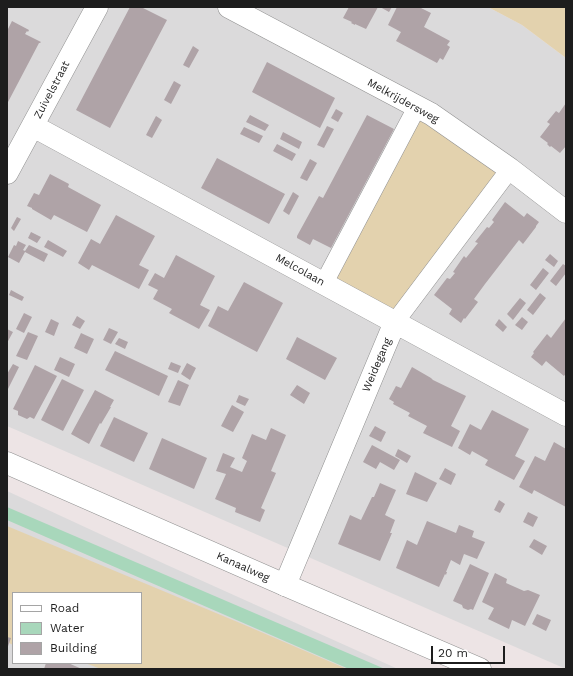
<!DOCTYPE html>
<html>
<head>
<meta charset="utf-8">
<style>
	body { margin:0 }
	#map { position:relative; width:573px; height:676px; overflow:hidden; background:#ede4e5; font-family:"Work Sans",sans-serif }
	canvas { display:block }
	.frame { position:absolute; inset:0; border:8px solid #1d1d1d; pointer-events:none }
	.legend { position:absolute; left:12px; top:592px; width:130px; height:72px; box-sizing:border-box; background:#fff; border:1px solid #a5a5a5; margin:0; padding:5px 7px; list-style:none; font-size:12px; color:#1d1d1d }
	.legend li { display:flex; align-items:center; gap:8px; height:20px }
	.legend b { width:20px; border:1px solid #a5a5a5 }
	.scale { position:absolute; left:431px; top:646px; width:74px; height:18px; box-sizing:border-box; border:2px solid #1d1d1d; border-top:0; padding-left:5px; font-size:12px; line-height:14px; white-space:nowrap; color:#1d1d1d; -webkit-text-stroke:3px #fff; paint-order:stroke }
</style>
</head>
<body>
<div id="map">
<canvas width="573" height="676"></canvas>
<div class="frame"></div>
<ul class="legend">
<li><b style="height:5px;background:#fff"></b>Road</li>
<li><b style="height:11px;background:#a8d7bb"></b>Water</li>
<li><b style="height:11px;background:#afa3a7"></b>Building</li>
</ul>
<div class="scale">20 m</div>
</div>
<script>
const ctx = document.querySelector('canvas').getContext('2d');
ctx.lineJoin = 'round';
function fill(path, color) { ctx.fillStyle = color; ctx.fill(path, 'evenodd'); }
const shape = rows => new Path2D(rows.map(r => 'M' + r).join(''));
function strokePath(path, color, width, dash) { ctx.strokeStyle = color; ctx.lineWidth = width; ctx.lineCap = dash ? 'butt' : 'round'; ctx.setLineDash(dash || []); ctx.stroke(path); }
function drawText(font, color, halo, rows, align = 'center') {
  ctx.font = font + ' "Work Sans",sans-serif'; ctx.lineWidth = 3.5; ctx.setLineDash([]); ctx.textBaseline = 'middle'; ctx.strokeStyle = halo; ctx.fillStyle = color; for (const [text, x, y, turn = 0] of rows) {
    ctx.save(); ctx.translate(x, y); ctx.rotate((+turn || 0) * Math.PI / 180); ctx.textAlign = isNaN(turn) ? turn : align; if (halo) ctx.strokeText(text, 0, 0); ctx.fillText(text, 0, 0); ctx.restore();
  }
}
fill(shape([
	[7,7,488,7,522,25,566,58,566,669,7,426],
	[7,491,167,565,398,669,7,669],
	[13,593,141,593,141,663,13,663]
]), '#dbdadb');
fill(shape([
	[488,7,566,7,566,58,522,25],
	[415,116,500,169,398,311,330,277],
	[7,526,240,623,347,669,101,669,85,663,141,663,141,593,13,593,13,645,7,642]
]), '#e3d2ae');
fill(shape([
	[7,507,385,669,349,669,7,520]
]), '#a8d7bb');
fill(shape([
	[130,7,141,7,167,20,110,128,76,110],
	[349,7,378,7,366,29,355,24,355,25,351,23,352,22,343,18],
	[380,7,392,7,389,12],
	[397,7,419,7,431,13,424,27,450,41,447,45,450,47,443,60,440,58,437,63,396,41,401,32,388,25],
	[12,21,29,30,28,32,27,31,25,34,41,42,40,43,39,43,7,104,7,31],
	[193,46,199,50,189,68,183,65],
	[267,62,335,98,320,128,252,92],
	[174,81,181,85,171,104,164,100],
	[566,103,566,146,560,153,551,146,550,147,547,144,548,143,540,137,550,124,547,122,556,111,559,113],
	[336,109,343,113,338,122,331,118],
	[250,115,269,125,265,131,246,122],
	[367,115,394,129,331,248,313,239,310,245,297,238,297,236,319,196,323,198],
	[156,116,162,120,152,138,146,135],
	[327,126,334,129,324,148,317,145],
	[244,127,263,136,259,143,240,134],
	[283,132,302,142,299,149,280,139],
	[277,144,296,154,292,161,273,151],
	[217,158,285,194,269,224,201,188],
	[310,159,317,163,307,181,300,178],
	[50,174,69,184,68,187,101,205,87,232,54,215,51,220,32,209,32,208,27,206,34,193,39,195],
	[293,192,299,196,289,215,283,211],
	[505,202,524,217,527,213,539,222,536,226,536,227,523,244,519,240,485,284,474,299,478,302,465,319,464,318,461,323,449,314,452,309,434,295,447,278,450,279,455,273,453,272,464,256,466,258,478,243,475,242,487,227,489,228,494,222,492,220],
	[116,215,155,236,139,265,149,270,139,289,92,265,89,270,78,263,91,239,100,244],
	[17,217,21,219,14,231,11,228],
	[31,232,41,237,37,243,28,238],
	[48,240,67,251,63,257,44,247],
	[18,241,26,245,23,250,25,251,29,245,48,254,44,262,25,252,19,263,8,257,14,245,16,246],
	[550,254,558,261,554,267,545,260],
	[176,255,215,276,200,305,210,310,199,329,169,313,172,309,153,299,158,290,148,285,155,273,164,278],
	[563,264,566,266,566,273,556,286,550,281],
	[543,268,549,273,536,290,530,285],
	[244,282,283,303,257,352,208,326,218,306,228,311],
	[11,290,24,297,22,301,9,295],
	[540,293,546,298,533,315,527,310],
	[520,298,526,303,513,320,507,314],
	[24,313,32,317,24,333,16,329],
	[77,316,85,321,80,329,72,325],
	[522,317,528,322,522,330,515,325],
	[566,318,566,373,564,376,546,361,542,366,531,357,534,353,533,352,547,334,551,338],
	[51,319,59,323,54,336,45,332],
	[499,319,507,327,503,332,495,325],
	[109,328,118,332,111,344,103,340],
	[7,329,13,332,7,343],
	[28,332,38,336,27,360,16,356],
	[81,333,94,339,87,354,74,348],
	[297,337,337,358,325,380,286,359],
	[119,338,128,342,125,349,115,344],
	[115,351,168,376,159,396,105,370],
	[60,357,75,364,69,377,54,370],
	[171,362,181,366,178,373,168,369],
	[187,363,196,368,190,380,181,374],
	[13,364,19,367,7,391,7,374],
	[35,365,57,376,34,419,30,417,27,419,18,415,18,411,13,409],
	[412,367,431,378,433,380,466,396,451,426,460,431,452,447,423,433,427,426,408,416,410,413,393,404,394,402,389,399,396,386,401,388],
	[62,379,84,390,63,431,41,420],
	[178,380,189,385,180,406,168,402],
	[297,385,310,393,304,404,290,395],
	[95,390,114,400,110,407,111,407,101,424,100,423,89,444,71,434],
	[239,395,249,399,245,406,236,402],
	[232,405,244,412,233,432,221,426],
	[492,410,529,429,515,456,525,461,514,480,485,465,488,460,472,451,470,455,458,448,470,424,481,430],
	[114,417,148,433,134,462,100,446],
	[375,426,386,432,381,442,369,436],
	[271,428,286,435,271,471,276,473,261,508,265,510,260,522,235,512,236,508,215,499,226,474,216,471,223,453,235,458,230,467,242,472,247,461,242,458,252,434,266,440],
	[162,438,207,458,194,489,149,469],
	[554,442,566,449,566,507,534,490,532,494,519,487,535,456,545,461],
	[372,445,400,460,394,470,380,462,376,469,363,462],
	[398,449,411,456,407,463,395,456],
	[445,468,456,474,451,485,439,479],
	[415,472,437,483,427,502,406,494],
	[380,483,396,490,385,515,395,520,390,533,392,533,380,561,338,544,350,515,361,520,372,497,374,497],
	[499,500,505,504,500,513,494,510],
	[528,512,538,517,533,527,523,522],
	[427,521,456,533,459,525,474,531,472,537,485,542,477,559,464,554,460,565,451,560,446,572,447,572,446,575,445,574,439,587,396,568,407,540,417,545],
	[534,539,547,546,542,555,529,547],
	[470,564,489,573,473,610,471,609,468,610,463,608,462,605,453,601],
	[495,573,507,579,506,583,524,591,528,590,540,595,525,626,512,620,509,629,488,619,494,608,482,602],
	[537,614,551,620,546,631,532,624],
	[7,637,11,638,7,649],
	[46,663,68,663,82,669,44,669]
]), '#afa3a7');
const pedestrian = shape([
	[324,283,417,107],
	[395,322,510,169]
]);
const minor = shape([
	[229,7,431,114,510,169,566,212],
	[33,126,566,415],
	[7,173,97,7],
	[285,585,395,322]
]);
const tertiary = shape([
	[7,463,285,585,480,669]
]);
strokePath(pedestrian, '#919191', 19);
strokePath(minor, '#919191', 23);
strokePath(tertiary, '#919191', 23);
strokePath(pedestrian, '#fff', 18);
strokePath(minor, '#fff', 22);
strokePath(tertiary, '#fff', 22);
drawText('11px', '#1d1d1d', '#fff', [
	["Zuivelstraat",52,90,-62],
	["Melkrijdersweg",403,101,29],
	["Melcolaan",300,270,29],
	["Weidegang",377,365,-67],
	["Kanaalweg",243,567,24]
]);
</script>
</body>
</html>
